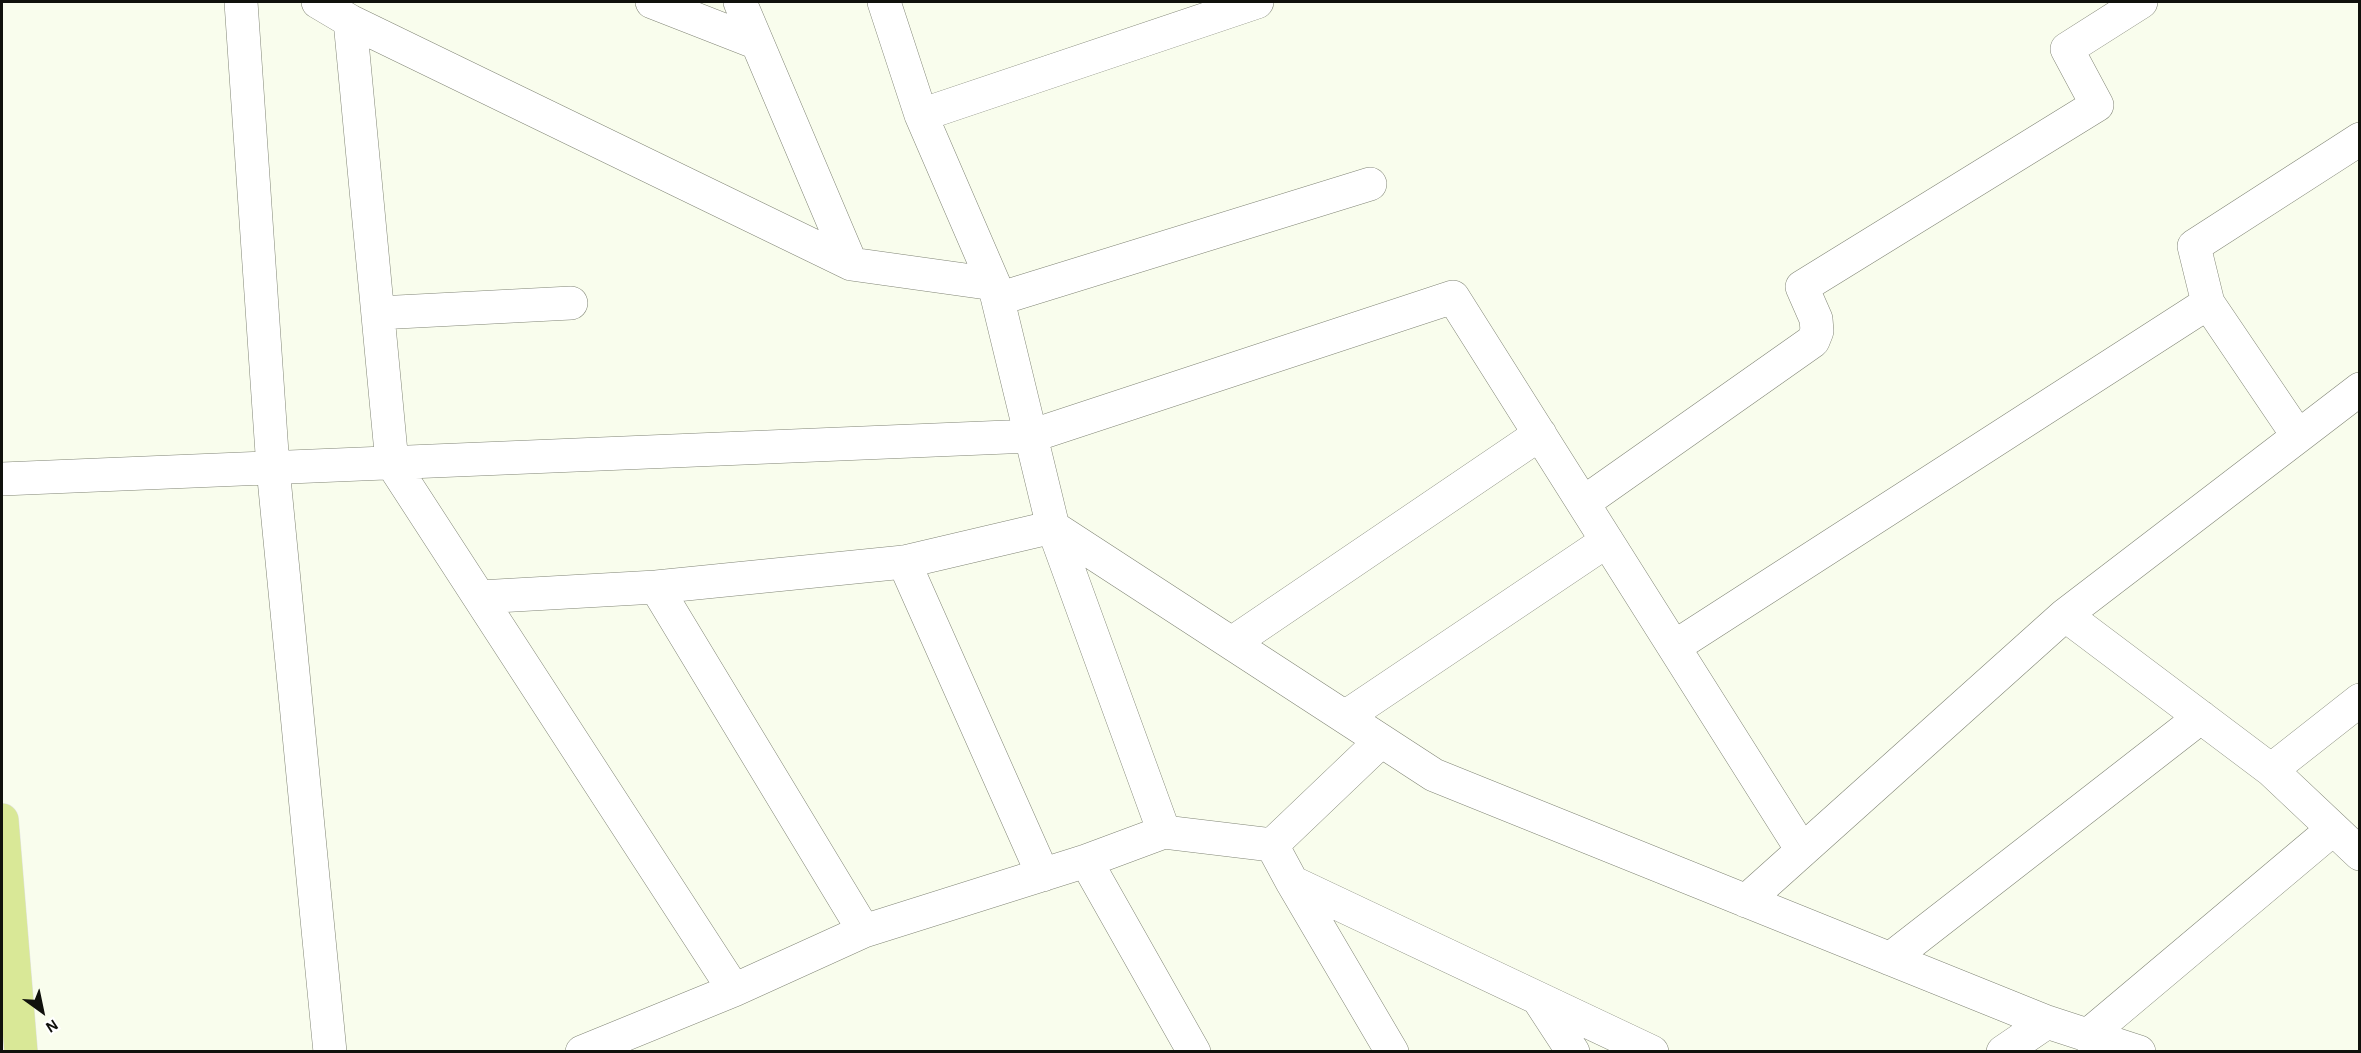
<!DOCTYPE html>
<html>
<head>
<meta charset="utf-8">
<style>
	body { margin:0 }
	#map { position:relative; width:2361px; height:1053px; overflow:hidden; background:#f9fded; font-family:"Alegreya Sans",sans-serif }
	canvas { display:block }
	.frame { position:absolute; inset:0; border:3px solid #10110c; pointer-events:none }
	.north { position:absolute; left:12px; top:981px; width:60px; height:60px; -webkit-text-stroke:4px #fff; paint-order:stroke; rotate:147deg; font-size:16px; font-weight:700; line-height:24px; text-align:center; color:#10110c }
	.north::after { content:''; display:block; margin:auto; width:21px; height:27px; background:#10110c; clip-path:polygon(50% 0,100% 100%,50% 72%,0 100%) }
</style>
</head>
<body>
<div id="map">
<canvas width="2361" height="1053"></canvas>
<div class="frame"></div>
<div class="north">N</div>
</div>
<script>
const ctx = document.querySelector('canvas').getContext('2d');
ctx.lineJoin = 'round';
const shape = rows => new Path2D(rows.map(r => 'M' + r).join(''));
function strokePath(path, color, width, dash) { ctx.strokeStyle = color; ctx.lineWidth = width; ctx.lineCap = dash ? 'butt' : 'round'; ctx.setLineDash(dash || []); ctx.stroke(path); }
const minor = shape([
	[241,2,273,468,330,1052],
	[318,2,350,21,851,264,994,284,1053,527,1434,775,2047,1022,2139,1052],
	[652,2,757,43],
	[740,2,851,264],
	[884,2,921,115,994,284],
	[350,21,392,463,734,990,582,1052],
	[921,115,1257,2],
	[998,299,1370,184],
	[378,313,571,303],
	[2298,436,2208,303,2194,246,2360,139],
	[2,479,1031,436,1453,297,1802,850],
	[1583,503,1813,341,1817,331,1816,319,1802,287,2097,105,2067,49,2141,2],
	[904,562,1043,875],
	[656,587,864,931],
	[479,597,656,587,904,562,1053,527,1164,832],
	[2065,615,2271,770,2360,854],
	[1232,643,1540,434],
	[1674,647,2208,303],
	[1345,717,1607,541],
	[2271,770,2360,700],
	[1272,845,1292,882,1652,1052],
	[1086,861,1194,1052],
	[1292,882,1392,1052],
	[1746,901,2065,615,2360,389],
	[1890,959,2201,717],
	[734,990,864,931,1086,861,1164,832,1272,845,1381,741],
	[1539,1000,1573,1052],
	[2087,1036,2333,829],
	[2003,1052,2047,1022]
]);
const major = shape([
	[2,820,21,1052]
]);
strokePath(minor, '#818576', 34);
strokePath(major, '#e2e2e2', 34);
strokePath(minor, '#fff', 33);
strokePath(major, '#d9e897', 33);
</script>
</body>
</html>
